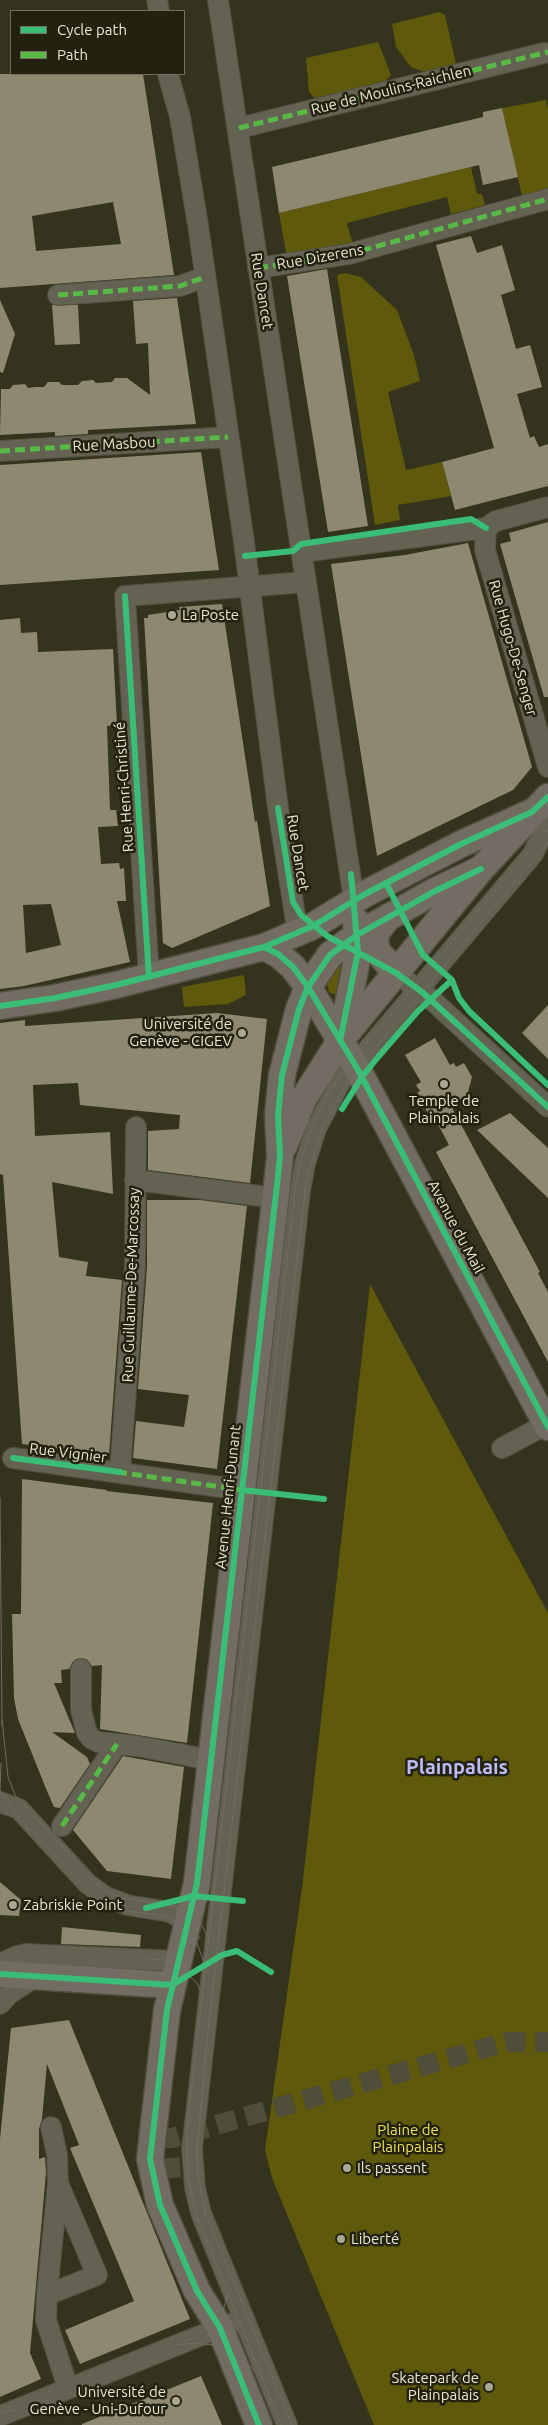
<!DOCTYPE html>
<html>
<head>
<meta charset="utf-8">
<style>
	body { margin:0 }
	#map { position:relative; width:548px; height:2425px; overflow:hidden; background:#34331d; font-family:Ubuntu,sans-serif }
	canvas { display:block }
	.legend { position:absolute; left:10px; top:10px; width:175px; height:65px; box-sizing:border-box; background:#232211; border:1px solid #72715e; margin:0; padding:6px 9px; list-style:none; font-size:15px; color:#e8e7d1 }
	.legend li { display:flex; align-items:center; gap:10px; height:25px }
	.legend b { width:25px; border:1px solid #72715e }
</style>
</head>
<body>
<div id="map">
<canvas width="548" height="2425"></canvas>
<ul class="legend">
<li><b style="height:6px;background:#3abd76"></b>Cycle path</li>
<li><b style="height:6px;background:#58b947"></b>Path</li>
</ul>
</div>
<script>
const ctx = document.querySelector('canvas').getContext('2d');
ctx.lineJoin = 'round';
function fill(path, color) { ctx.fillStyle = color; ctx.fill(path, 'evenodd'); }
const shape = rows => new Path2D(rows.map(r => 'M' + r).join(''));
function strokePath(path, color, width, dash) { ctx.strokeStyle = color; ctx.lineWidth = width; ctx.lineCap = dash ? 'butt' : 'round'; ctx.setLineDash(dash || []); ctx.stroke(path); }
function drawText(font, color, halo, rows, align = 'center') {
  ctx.font = font + ' Ubuntu,sans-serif'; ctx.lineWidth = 5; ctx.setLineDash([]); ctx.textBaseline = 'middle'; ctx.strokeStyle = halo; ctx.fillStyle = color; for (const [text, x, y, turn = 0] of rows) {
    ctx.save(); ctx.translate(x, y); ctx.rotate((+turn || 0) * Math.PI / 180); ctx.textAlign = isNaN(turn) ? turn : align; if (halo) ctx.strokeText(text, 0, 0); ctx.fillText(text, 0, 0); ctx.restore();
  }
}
fill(shape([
	[440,12,445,15,456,64,425,72,411,67,396,47,392,24],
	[378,42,391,75,382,84,318,101,309,92,306,58],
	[546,100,548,108,548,189,522,196,502,108],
	[471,167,477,194,482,194,485,205,451,214,447,197,347,223,354,248,287,258,279,213],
	[345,273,361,277,397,310,414,355,420,381,388,392,406,470,442,462,451,496,398,505,400,520,375,525,337,275],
	[341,963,346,965,338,994,333,994,329,992,327,984,333,967],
	[244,975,246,995,228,1004,184,1007,182,987],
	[370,1284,548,1613,548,2425,374,2425,272,2178,265,2150,303,1880]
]), '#5e590b');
fill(shape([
	[0,74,143,74,174,275,0,288],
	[113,202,121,244,36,251,32,216],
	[502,108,518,177,483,185,479,165,279,213,272,167,483,117,483,112],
	[471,236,477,253,502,245,515,290,501,295,516,349,530,345,542,387,517,394,530,438,534,436,539,447,548,444,548,486,455,510,442,462,494,448,436,245],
	[327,269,368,526,328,532,287,276],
	[177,298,196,424,88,430,88,434,55,436,55,432,0,435,1,389,10,389,13,385,25,384,28,388,36,387,44,387,48,382,59,382,62,385,78,385,82,381,93,380,96,383,112,382,115,378,127,378,150,395,148,343,136,344,133,301],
	[0,300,15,334,3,373,0,372],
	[52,305,78,305,80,344,55,345],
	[201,452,219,570,0,585,0,465],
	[548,522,548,697,544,697,500,544,511,541,509,533],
	[468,543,532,767,513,790,377,856,331,564,405,555],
	[222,604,255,822,257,821,270,906,172,948,163,943,144,618,148,618,148,615,180,610,179,607],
	[20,618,21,633,37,632,38,652,113,649,117,725,107,726,110,810,116,810,118,826,98,827,101,864,119,863,120,869,124,868,126,901,117,901,130,962,24,986,0,989,0,620],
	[51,904,61,945,26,953,23,905],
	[548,1005,548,1059,522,1033],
	[217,1013,267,1019,250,1183,148,1170,148,1131,179,1129,180,1115,80,1105,78,1083,33,1085,35,1136,110,1132,113,1194,52,1182,59,1257,88,1262,86,1276,122,1280,109,1455,22,1444,3,1175,0,1174,0,1023,25,1020,25,1026],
	[435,1038,450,1065,454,1063,456,1067,464,1063,472,1077,467,1096,451,1104,449,1102,540,1272,538,1273,548,1292,548,1362,436,1152,449,1145,433,1115,430,1117,417,1093,420,1091,416,1085,421,1082,405,1055],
	[510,1113,548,1148,548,1198,477,1130],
	[147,1200,200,1200,247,1206,217,1469,133,1458,136,1421,184,1427,189,1395,138,1389,147,1266],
	[22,1479,107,1490,106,1491,213,1503,187,1743,100,1729,102,1665,92,1666,86,1659,76,1659,69,1669,61,1670,62,1683,54,1683,75,1733,52,1732,87,1757,90,1764,60,1808,54,1807,47,1791,18,1719,14,1698,12,1614,21,1614],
	[123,1756,184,1767,171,1879,107,1871,73,1830],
	[0,1882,21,1900,19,1916,0,1915],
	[62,1927,141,1935,140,1947,61,1944],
	[69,2020,190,2319,80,2364,65,2330,134,2301,70,2148,79,2145,47,2064,42,2119,39,2129,39,2159,45,2157,46,2173,30,2353,41,2379,0,2397,0,2139,11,2028],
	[201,2376,222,2425,82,2425,82,2424]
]), '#8f8870');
strokePath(shape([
	[171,2178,168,2139,506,2042,548,2042]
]), '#4f4e38', 20, [20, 10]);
const minor = shape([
	[157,0,159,11],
	[218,0,354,900],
	[168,74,180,117,198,225,244,542,278,808,298,934],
	[239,128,544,53],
	[258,268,349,254,548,199],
	[58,295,180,286,205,277],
	[0,451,228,437],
	[486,528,485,550,548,767],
	[302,552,486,528,496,521,548,507],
	[149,977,125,596,306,582],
	[408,982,431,999,548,1107],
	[135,1180,276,1198],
	[502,1448,547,1424],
	[13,1458,242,1490],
	[120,1472,135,1265,136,1127],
	[81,1669,81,1710,87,1733,92,1739,98,1742,137,1746,211,1760],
	[0,1802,19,1809,87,1883,104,1896,127,1905,170,1912,189,1922],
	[62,1826,117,1744],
	[0,1964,17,1956,26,1954,178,1961],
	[0,2004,9,1994,35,1977],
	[51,2127,57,2155,58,2183],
	[47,2295,97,2275,58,2183,47,2295,46,2320,68,2388],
	[0,2416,232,2323],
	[287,2425,201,2213,195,2188,192,2149,300,1191,305,1164,316,1129,341,1081,533,854,548,822]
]);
const major = shape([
	[388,917,376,933,375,941,377,951,396,973],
	[264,947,278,954,293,967,308,987,357,1068,548,1427],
	[0,1006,55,998,116,985,264,947,313,926,365,894,461,844,532,812],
	[341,1038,355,970,358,952,356,921],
	[284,1146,304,1098,340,1041,481,869,548,797],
	[0,1974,172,1985],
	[259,2425,220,2328,197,2291,160,2205,150,2159,167,2010,197,1883,278,1176,280,1156,278,1115,282,1075,299,1009,308,987,330,955,357,935,435,891,481,869]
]);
strokePath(minor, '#51503e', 22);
strokePath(major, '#51503e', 29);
strokePath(minor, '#636253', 20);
strokePath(major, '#736c63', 26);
strokePath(shape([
	[0,1498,2,1726],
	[2,1719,8,1777,15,1795,93,1881,104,1890,121,1898,170,1905,185,1910,201,1924,209,1939],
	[0,1791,1,1763],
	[0,1791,15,1813,95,1898,120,1910,159,1915,175,1921,187,1929,196,1941,204,1962],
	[147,1960,170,1958,180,1954,200,1937],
	[159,1962,171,1965,185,1972,197,1983,202,1995],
	[185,2341,193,2338,212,2325,223,2311,228,2293],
	[174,2345,195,2343,220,2346,239,2355,257,2373],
	[0,2414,20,2408],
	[281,2425,196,2214,188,2175,187,2149,188,2119,295,1190,300,1162,312,1127,325,1099,343,1071,548,828],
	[292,2425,205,2212,198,2174,197,2149,208,2030,306,1182,321,1130,349,1079,548,843]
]), '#706e60', 1);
strokePath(shape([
	[239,128,548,52],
	[258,268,349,254,548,199],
	[58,295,180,286,205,277],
	[0,451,228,437],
	[117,1472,242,1490],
	[62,1826,117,1744]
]), '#58b947', 5, [10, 5]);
strokePath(shape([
	[245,556,293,551,301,544,471,519,486,528],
	[125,596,149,977],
	[278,808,293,902,301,915,327,936,396,973,422,992,548,1107],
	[386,883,423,955,452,980,459,998,469,1011,548,1085],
	[264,947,278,954,293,967,308,987,357,1068,548,1427],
	[0,1006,55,998,116,985,264,947,313,926,365,894,461,844,532,812,548,797],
	[340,1041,358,952,351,874],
	[342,1109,362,1077,378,1057,418,1011,452,980],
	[13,1458,120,1472],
	[242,1490,324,1499],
	[146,1908,194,1896,243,1901],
	[0,1974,172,1985],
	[172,1985,222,1955,237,1951,271,1972],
	[259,2425,220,2328,197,2291,160,2205,150,2159,167,2010,197,1883,278,1176,280,1156,278,1115,282,1075,299,1009,308,987,330,955,357,935,435,891,481,869]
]), '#3abd76', 6);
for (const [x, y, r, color] of [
	[172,615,5,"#a9a892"],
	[242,1033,5,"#a9a892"],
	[444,1084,5,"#a9a892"],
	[13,1905,5,"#a9a892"],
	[347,2168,5,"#a9a892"],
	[341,2239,5,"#a9a892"],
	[489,2387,5,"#a9a892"],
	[176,2401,5,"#a9a892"]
]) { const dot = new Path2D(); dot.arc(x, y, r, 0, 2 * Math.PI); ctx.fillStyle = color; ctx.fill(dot); strokePath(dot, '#232211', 2); }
drawText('15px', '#e8e7d1', '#232211', [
	["Rue de Moulins-Raichlen",391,90,-14],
	["Rue Dizerens",320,257,-10],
	["Rue Dancet",262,291,81],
	["Rue Masbou",114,444,-3],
	["Rue Hugo-De-Senger",513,648,74],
	["Rue Henri-Christiné",124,787,-94],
	["Rue Dancet",298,853,81],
	["Avenue du Mail",456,1227,62],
	["Rue Guillaume-De-Marcossay",131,1285,-88],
	["Rue Vignier",68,1453,7],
	["Avenue Henri-Dunant",228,1497,-84]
]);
drawText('15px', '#e8e7d1', '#232211', [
	["La Poste",182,615],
	["Université de",232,1024,"right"],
	["Genève - CIGEV",232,1041,"right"],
	["Temple de",444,1101,"center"],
	["Plainpalais",444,1118,"center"],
	["Zabriskie Point",23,1905],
	["Ils passent",357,2168],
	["Liberté",351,2239],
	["Skatepark de",479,2378,"right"],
	["Plainpalais",479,2395,"right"],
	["Université de",166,2392,"right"],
	["Genève - Uni-Dufour",166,2409,"right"]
], 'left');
drawText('15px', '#ebe056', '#232211', [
	["Plaine de",408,2130],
	["Plainpalais",408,2147]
]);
drawText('bold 20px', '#bcbbf4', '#232211', [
	["Plainpalais",457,1767]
]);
</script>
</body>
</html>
